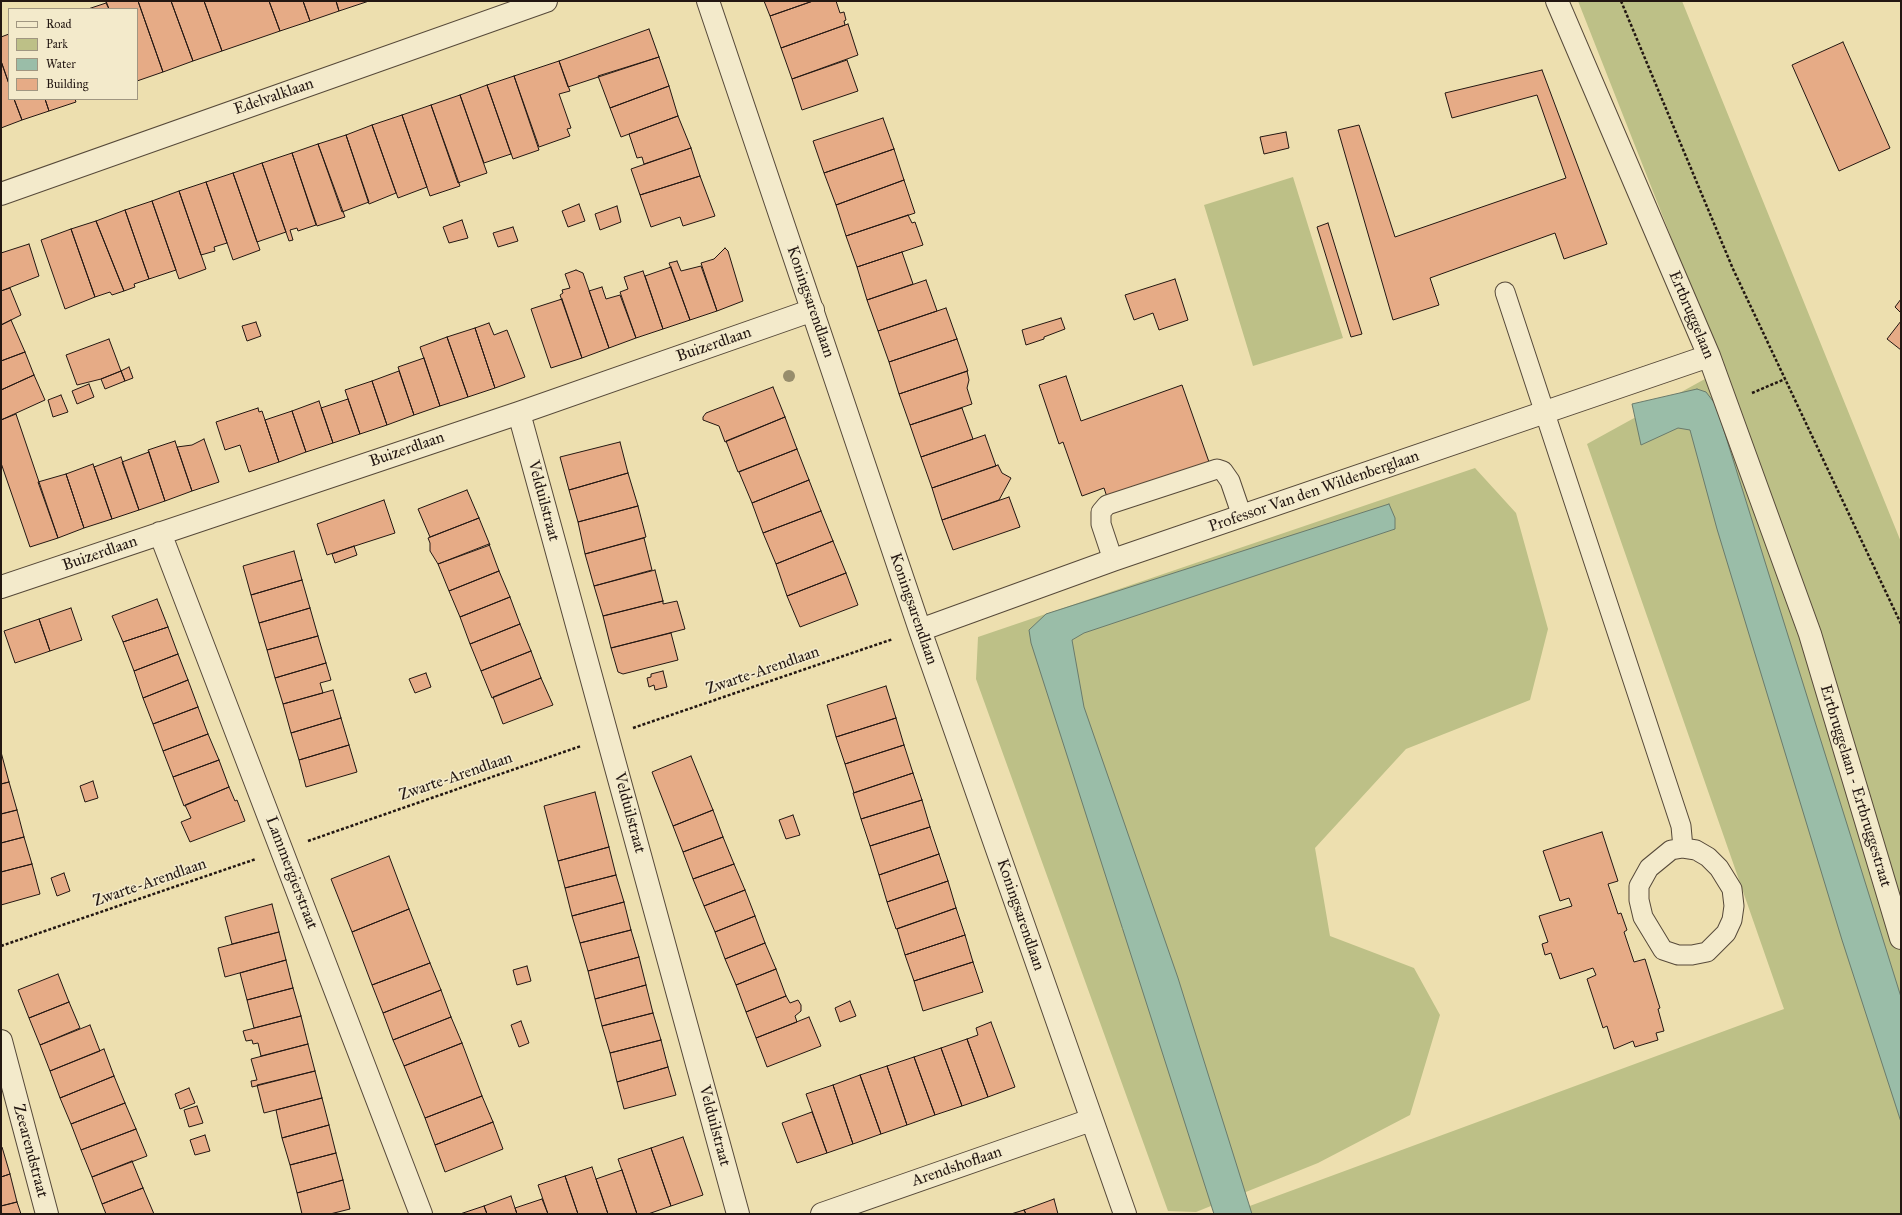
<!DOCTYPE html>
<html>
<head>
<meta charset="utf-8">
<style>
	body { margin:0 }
	#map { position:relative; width:1902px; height:1215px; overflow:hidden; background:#eddfaf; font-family:"IM FELL Great Primer",serif }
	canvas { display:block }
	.frame { position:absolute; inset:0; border:2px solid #231712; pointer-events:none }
	.legend { position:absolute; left:8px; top:8px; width:130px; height:92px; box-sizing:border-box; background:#f3eacb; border:1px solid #a09681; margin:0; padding:5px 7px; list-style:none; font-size:12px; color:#231712 }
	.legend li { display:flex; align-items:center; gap:8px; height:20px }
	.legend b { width:20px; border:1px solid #a09681 }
</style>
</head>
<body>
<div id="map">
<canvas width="1902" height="1215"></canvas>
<div class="frame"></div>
<ul class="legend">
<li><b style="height:5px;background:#f3eacb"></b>Road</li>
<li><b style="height:11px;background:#bdc087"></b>Park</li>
<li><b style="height:11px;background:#9abda8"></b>Water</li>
<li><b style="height:11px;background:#e6ab86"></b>Building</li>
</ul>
</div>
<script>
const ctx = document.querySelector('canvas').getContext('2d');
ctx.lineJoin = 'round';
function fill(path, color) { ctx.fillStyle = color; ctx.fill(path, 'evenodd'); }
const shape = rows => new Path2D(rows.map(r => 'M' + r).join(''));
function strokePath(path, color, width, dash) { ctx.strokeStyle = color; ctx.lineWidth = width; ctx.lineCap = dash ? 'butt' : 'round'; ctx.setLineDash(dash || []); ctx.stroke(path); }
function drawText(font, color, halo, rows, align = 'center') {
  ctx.font = font + ' "IM FELL Great Primer",serif'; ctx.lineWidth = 3; ctx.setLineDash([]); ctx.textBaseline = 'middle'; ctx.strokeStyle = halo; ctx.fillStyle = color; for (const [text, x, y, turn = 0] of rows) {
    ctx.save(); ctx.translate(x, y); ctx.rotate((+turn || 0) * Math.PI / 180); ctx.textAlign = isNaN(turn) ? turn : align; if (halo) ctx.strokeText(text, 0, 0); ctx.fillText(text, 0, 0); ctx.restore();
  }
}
fill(shape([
	[1578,1,1682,1,1901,542,1901,1214,1228,1214,1784,1009,1587,444,1723,369],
	[1293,177,1343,338,1253,366,1204,205],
	[1475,468,1516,513,1548,629,1530,700,1406,749,1315,848,1330,936,1414,968,1440,1015,1410,1115,1318,1163,1196,1212,1168,1211,976,679,978,637]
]), '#bdc087');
const water = shape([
	[1697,389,1706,392,1716,405,1901,997,1901,1122,1842,940,1717,529,1690,430,1678,428,1641,445,1632,404,1697,389],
	[1389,504,1395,518,1395,529,1084,633,1072,640,1084,707,1178,978,1252,1214,1214,1214,1031,643,1029,630,1046,614,1389,504]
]);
fill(water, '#9abda8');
strokePath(water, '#6a7b6c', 1);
const building = shape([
	[106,1,138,1,163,72,137,81,137,9,109,9,106,1],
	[138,1,171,1,193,61,163,72,138,1],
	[171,1,204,1,222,51,193,61,171,1],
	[204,1,269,1,280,31,222,51,204,1],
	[269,1,303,1,310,21,280,31,269,1],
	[303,1,336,1,339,11,310,21,303,1],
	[336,1,369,1,339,11,336,1],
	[764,1,813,1,770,16,764,1],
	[813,1,836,1,840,13,844,12,846,20,844,21,845,25,781,48,770,16,813,1],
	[106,3,109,9,88,9,106,3],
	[848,24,858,55,792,79,781,48,848,24],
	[649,29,659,57,568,87,559,61,649,29],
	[9,34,9,84,1,61,1,37,9,34],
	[1843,42,1890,148,1839,171,1792,65,1843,42],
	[659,57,669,86,610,108,598,76,659,57],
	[847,60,858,91,802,110,792,79,847,60],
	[1,61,9,84,9,99,14,99,22,120,1,128,1,61],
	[559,61,570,91,559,94,571,128,567,129,570,136,539,147,514,76,559,61],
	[1542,70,1607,244,1564,259,1555,233,1430,278,1439,305,1393,320,1338,130,1359,125,1395,237,1566,178,1537,95,1452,118,1445,93,1542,70],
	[514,76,539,150,513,159,487,85,514,76],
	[487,85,511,154,484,163,460,95,487,85],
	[669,86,678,116,621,137,610,108,669,86],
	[460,95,487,173,458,183,431,105,460,95],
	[14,99,45,99,49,111,22,120,14,99],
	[45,99,75,99,76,102,49,111,45,99],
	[431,105,460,186,430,196,402,115,431,105],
	[402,115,427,187,398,198,372,125,402,115],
	[678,116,691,148,644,164,642,157,637,158,629,134,678,116],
	[883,118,894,149,824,173,813,141,883,118],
	[372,125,396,193,369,204,346,135,372,125],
	[1286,132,1289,148,1264,154,1260,137,1286,132],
	[346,135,369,202,342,212,318,144,346,135],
	[318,144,345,217,317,226,292,153,318,144],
	[691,148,700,176,640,195,631,169,691,148],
	[894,149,904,180,836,205,824,173,894,149],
	[292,153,316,225,298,231,297,228,290,230,293,240,289,241,262,163,292,153],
	[262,163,286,232,257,242,233,173,262,163],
	[233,173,260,250,233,260,206,182,233,173],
	[700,176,715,216,683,226,680,217,651,227,640,195,700,176],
	[904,180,915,213,846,236,836,205,904,180],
	[206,182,227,243,214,247,215,251,201,255,179,191,206,182],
	[179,191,206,269,179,279,152,201,179,191],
	[152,201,176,270,149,279,125,210,152,201],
	[579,204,585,221,568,227,562,211,579,204],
	[617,206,621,222,600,230,595,214,617,206],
	[125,210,149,279,134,284,135,287,124,291,96,221,125,210],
	[908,215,912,223,915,222,923,245,857,267,846,236,908,215],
	[462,220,468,238,449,243,443,227,462,220],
	[96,221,124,291,112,295,110,292,95,297,71,229,96,221],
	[1328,223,1362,334,1351,337,1317,227,1328,223],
	[513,227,518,241,498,247,493,233,513,227],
	[71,229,95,297,65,309,41,240,71,229],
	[29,244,39,276,1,291,1,253,29,244],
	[725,248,728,251,743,301,717,311,701,263,714,259,725,248],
	[902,252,913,284,867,300,857,267,902,252],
	[677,261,681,271,701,266,717,311,690,320,669,263,677,261],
	[671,267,690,320,663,329,645,276,671,267],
	[576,270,583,273,609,348,582,358,560,295,563,293,562,290,570,288,565,274,576,270],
	[643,271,663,329,636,338,620,292,628,289,624,277,643,271],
	[1175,279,1188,320,1159,330,1153,313,1134,320,1125,295,1175,279],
	[926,280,937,311,878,331,867,300,926,280],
	[602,287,606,299,620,295,636,338,609,348,589,291,602,287],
	[10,288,21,315,1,325,1,291,10,288],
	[562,299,582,358,551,368,531,309,562,299],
	[1901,299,1901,313,1895,307,1901,299],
	[946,308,957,339,889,362,878,331,946,308],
	[1061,318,1065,329,1044,337,1044,339,1026,345,1022,330,1061,318],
	[11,320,25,352,1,361,1,325,11,320],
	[1901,321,1901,350,1887,339,1901,321],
	[256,322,261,336,247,341,242,326,256,322],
	[489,323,494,335,507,330,525,377,495,388,475,328,489,323],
	[475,328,495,388,468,397,447,337,475,328],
	[447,337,468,397,440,406,420,347,447,337],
	[109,339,121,371,101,379,77,385,66,355,109,339],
	[957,339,968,371,899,394,889,362,957,339],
	[25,352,34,375,1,390,1,361,25,352],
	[424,358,440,406,414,415,398,367,424,358],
	[129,367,133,378,125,381,121,371,129,367],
	[121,371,125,381,105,389,101,379,121,371],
	[399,371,414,415,387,425,372,381,399,371],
	[967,371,969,380,967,388,972,404,910,425,899,394,967,371],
	[34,375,45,400,1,420,1,390,34,375],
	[1066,376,1081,421,1182,385,1209,462,1107,497,1104,488,1082,496,1063,442,1059,444,1039,385,1066,376],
	[372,381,387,425,360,434,345,390,372,381],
	[89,384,94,397,77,404,72,391,89,384],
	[773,387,785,417,725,442,719,426,703,420,703,417,706,413,773,387],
	[61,395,68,412,53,417,48,400,61,395],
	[348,399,360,434,333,443,321,408,348,399],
	[319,401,333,443,306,452,292,411,319,401],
	[258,408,259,412,262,411,279,462,249,472,240,445,225,450,216,422,258,408],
	[962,408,973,439,921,457,910,425,962,408],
	[292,411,306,452,279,462,265,420,292,411],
	[16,414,58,538,30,547,1,463,1,420,16,414],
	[785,417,797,449,738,472,726,441,785,417],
	[985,435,996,466,932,488,921,457,985,435],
	[204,439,219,482,192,491,177,447,192,445,204,439],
	[175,441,192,491,165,501,148,450,175,441],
	[620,442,628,473,569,490,560,457,620,442],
	[797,449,809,480,752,503,739,472,797,449],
	[149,452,165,501,139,510,122,462,149,452],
	[121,457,139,510,112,519,94,467,121,457],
	[93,464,112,519,84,528,66,474,93,464],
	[998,465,1002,473,1011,478,999,500,942,520,932,488,998,465],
	[628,473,638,506,578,522,569,490,628,473],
	[66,474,84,528,58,538,38,482,66,474],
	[809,480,821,511,763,533,752,503,809,480],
	[467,490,479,518,430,537,418,509,467,490],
	[1009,497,1020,527,953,550,942,520,1009,497],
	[384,500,395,533,327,555,317,524,384,500],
	[638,506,646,537,585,554,578,522,638,506],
	[821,511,833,541,776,564,763,533,821,511],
	[479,518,490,545,438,564,430,551,430,543,428,538,479,518],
	[644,538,652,570,594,586,585,554,644,538],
	[833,541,846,573,787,596,776,564,833,541],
	[489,544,499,571,449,591,438,564,489,544],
	[354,546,357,555,335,563,332,554,354,546],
	[294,551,302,580,251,595,243,566,294,551],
	[655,570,663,601,603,616,594,586,655,570],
	[499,571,510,597,460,617,449,591,499,571],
	[846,573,858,605,800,627,787,596,846,573],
	[302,580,310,608,259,623,251,595,302,580],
	[510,597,520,624,470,644,460,617,510,597],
	[157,599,168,627,123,642,112,616,157,599],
	[663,601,663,604,677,601,685,629,611,648,603,616,663,601],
	[71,608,82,640,50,651,39,619,71,608],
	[310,608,318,636,267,650,259,623,310,608],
	[39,619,50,651,15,663,4,631,39,619],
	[520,624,531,651,481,671,470,644,520,624],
	[168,627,178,654,134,671,123,642,168,627],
	[671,633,678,660,623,674,618,672,611,648,671,633],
	[318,636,326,663,275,678,267,650,318,636],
	[531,651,541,678,492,698,481,671,531,651],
	[178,654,188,680,143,698,134,671,178,654],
	[326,663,331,680,320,683,323,693,283,704,275,678,326,663],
	[663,671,667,687,655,690,654,685,649,687,647,678,651,677,651,674,663,671],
	[426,673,431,687,415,693,409,679,426,673],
	[541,678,553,705,503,724,493,697,541,678],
	[188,680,198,707,153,724,143,698,188,680],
	[886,686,896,718,836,737,827,705,886,686],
	[333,690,341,718,291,733,283,704,333,690],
	[198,707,208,734,163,751,153,724,198,707],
	[341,718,349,745,299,760,291,733,341,718],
	[896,718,904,745,845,764,836,737,896,718],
	[208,734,219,760,173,777,163,751,208,734],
	[349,745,357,772,306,787,299,760,349,745],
	[904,745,913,773,854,793,845,764,904,745],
	[1,752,9,782,1,784,1,752],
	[691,756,713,810,673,826,652,772,691,756],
	[219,760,229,787,184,806,173,777,219,760],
	[913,773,922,800,861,819,853,793,913,773],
	[93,781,98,798,85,802,80,786,93,781],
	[9,782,17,810,1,814,1,784,9,782],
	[229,787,235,801,237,800,245,821,190,842,181,822,191,818,185,805,229,787],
	[595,792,609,847,558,861,544,806,595,792],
	[922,800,930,827,870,846,861,819,922,800],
	[17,810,24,837,1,843,1,814,17,810],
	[713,810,723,837,683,852,673,826,713,810],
	[793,815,800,835,786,839,779,820,793,815],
	[930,827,939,854,879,875,870,846,930,827],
	[1602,832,1618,881,1608,884,1618,914,1621,913,1627,930,1624,932,1634,962,1645,959,1660,1008,1658,1009,1664,1031,1656,1033,1658,1040,1635,1047,1633,1041,1614,1049,1607,1026,1603,1028,1587,979,1596,975,1593,968,1560,979,1551,953,1545,955,1542,944,1548,942,1539,916,1572,906,1569,898,1560,901,1543,851,1602,832],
	[24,837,32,864,1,872,1,843,24,837],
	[723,837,734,864,693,879,683,852,723,837],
	[609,847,616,875,565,888,558,861,609,847],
	[939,854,948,881,887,902,879,875,939,854],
	[389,856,409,909,352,932,331,879,389,856],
	[32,864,40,894,1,905,1,872,32,864],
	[734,864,745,890,704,906,693,879,734,864],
	[64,873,70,891,57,896,51,878,64,873],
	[616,875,624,902,572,916,565,888,616,875],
	[948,881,956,908,896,929,887,902,948,881],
	[745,890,755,916,715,932,704,906,745,890],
	[624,902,631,930,580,943,572,916,624,902],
	[272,904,279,932,232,944,225,917,272,904],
	[956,908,965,935,905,955,897,929,956,908],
	[409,909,430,963,372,985,352,932,409,909],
	[755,916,765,943,725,959,715,932,755,916],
	[631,930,639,957,588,971,580,943,631,930],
	[279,932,286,960,225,977,218,948,279,932],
	[965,935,973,962,914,981,905,955,965,935],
	[765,943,776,969,736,985,725,959,765,943],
	[639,957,646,985,595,999,588,971,639,957],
	[286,960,293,988,247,1000,240,973,286,960],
	[973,962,983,992,923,1011,914,981,973,962],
	[430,963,441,990,383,1013,372,985,430,963],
	[527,966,531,981,517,985,513,970,527,966],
	[776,969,786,996,746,1012,736,985,776,969],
	[58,974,69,1002,29,1018,18,990,58,974],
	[646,985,653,1013,602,1026,595,999,646,985],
	[293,988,301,1016,254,1028,247,1000,293,988],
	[441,990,451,1017,393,1040,383,1013,441,990],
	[786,996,790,1003,798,1000,801,1005,801,1011,795,1016,797,1022,756,1038,746,1012,786,996],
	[850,1001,856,1016,840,1022,835,1008,850,1001],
	[69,1002,80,1028,40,1045,29,1018,69,1002],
	[653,1013,661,1040,610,1053,602,1026,653,1013],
	[301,1016,308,1044,261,1056,258,1043,253,1044,252,1040,246,1041,243,1031,301,1016],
	[451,1017,462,1043,404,1066,393,1040,451,1017],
	[809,1017,821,1046,767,1067,756,1038,809,1017],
	[521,1021,529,1043,519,1047,511,1025,521,1021],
	[991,1022,1015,1087,988,1097,967,1039,978,1035,976,1028,991,1022],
	[90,1025,100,1051,50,1071,40,1045,90,1025],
	[967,1039,988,1097,962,1106,941,1048,967,1039],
	[661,1040,668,1067,617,1082,610,1053,661,1040],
	[462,1043,482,1096,425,1118,404,1066,462,1043],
	[308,1044,315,1071,252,1087,251,1081,257,1080,251,1059,308,1044],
	[941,1048,962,1106,935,1115,914,1057,941,1048],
	[104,1049,114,1076,60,1098,50,1071,104,1049],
	[914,1057,935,1115,907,1125,887,1066,914,1057],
	[887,1066,907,1125,881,1134,860,1075,887,1066],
	[668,1067,676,1095,624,1109,617,1082,668,1067],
	[315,1071,322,1098,264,1113,257,1085,315,1071],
	[860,1075,881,1134,853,1144,833,1085,860,1075],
	[114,1076,125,1103,71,1124,60,1098,114,1076],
	[833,1085,853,1144,827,1153,806,1094,833,1085],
	[189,1088,195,1103,180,1109,175,1094,189,1088],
	[482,1096,493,1122,435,1145,425,1118,482,1096],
	[322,1098,329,1125,282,1138,276,1110,322,1098],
	[125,1103,136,1129,81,1150,71,1124,125,1103],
	[197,1106,203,1123,189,1127,184,1110,197,1106],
	[812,1112,827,1153,797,1163,782,1123,812,1112],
	[493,1122,503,1149,445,1172,435,1145,493,1122],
	[329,1125,336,1153,290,1165,282,1138,329,1125],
	[136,1129,147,1156,92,1177,81,1150,136,1129],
	[205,1135,210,1151,195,1155,190,1140,205,1135],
	[683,1137,703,1195,671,1206,651,1148,683,1137],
	[1,1147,2,1147,10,1174,1,1177,1,1147],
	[651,1148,671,1206,648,1214,637,1214,618,1159,651,1148],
	[336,1153,343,1180,297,1193,290,1165,336,1153],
	[132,1161,143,1188,102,1204,92,1177,132,1161],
	[592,1167,596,1179,608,1214,578,1214,565,1176,592,1167],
	[622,1170,637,1214,608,1214,596,1179,622,1170],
	[10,1174,17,1202,1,1206,1,1177,10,1174],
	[565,1176,578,1214,548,1214,538,1185,565,1176],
	[343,1180,350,1209,330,1214,302,1214,297,1193,343,1180],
	[143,1188,154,1214,106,1214,102,1204,143,1188],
	[511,1196,517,1214,487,1214,484,1206,511,1196],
	[542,1199,548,1214,517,1214,515,1208,542,1199],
	[1054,1199,1058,1214,1026,1214,1024,1210,1054,1199],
	[17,1202,21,1214,1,1214,1,1206,17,1202],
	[484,1206,487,1214,460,1214,484,1206],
	[1024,1210,1026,1214,1011,1214,1024,1210]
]);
fill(building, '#e6ab86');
strokePath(building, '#231712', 1);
const lane = shape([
	[1505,292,1681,826,1683,848],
	[1113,560,1101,524,1101,512,1107,505,1217,469,1223,471,1230,481,1242,516],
	[1683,848,1696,850,1708,857,1719,868,1732,889,1734,906,1732,920,1726,933,1707,952,1692,955,1678,955,1663,950,1643,917,1639,900,1639,886,1649,868,1671,850,1683,848]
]);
const street = shape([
	[708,1,920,630,1125,1214],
	[1557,1,1709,356,1810,634,1901,938],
	[1,194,546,1],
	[519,413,738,1214],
	[160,533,421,1214],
	[1,587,519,413,813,310],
	[920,630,1113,560,1709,356],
	[1,1041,47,1214],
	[822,1214,1091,1120]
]);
strokePath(lane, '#564939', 21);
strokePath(street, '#564939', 24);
strokePath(shape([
	[1621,1,1733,269,1901,624],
	[1752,393,1785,379],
	[633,728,893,639],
	[308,841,581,746],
	[1,946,256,859]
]), '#231712', 2.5, [3, 2]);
strokePath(lane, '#f3eacb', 19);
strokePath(street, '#f3eacb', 22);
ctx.fillStyle = '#978d6c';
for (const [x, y] of [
	[789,376]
]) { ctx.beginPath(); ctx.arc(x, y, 6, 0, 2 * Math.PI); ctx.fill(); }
drawText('16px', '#231712', '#f3eacb', [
	["Edelvalklaan",274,97,-19],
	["Koningsarendlaan",810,302,71],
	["Ertbruggelaan",1691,315,67],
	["Buizerdlaan",714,345,-19],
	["Buizerdlaan",407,450,-19],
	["Professor Van den Wildenberglaan",1314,492,-19],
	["Velduilstraat",543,501,75],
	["Buizerdlaan",100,554,-19],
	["Koningsarendlaan",913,609,71],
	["Zwarte-Arendlaan",763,671,-19],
	["Zwarte-Arendlaan",456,777,-19],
	["Ertbruggelaan - Ertbruggestraat",1855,786,73],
	["Velduilstraat",629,813,75],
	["Lammergierstraat",291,873,69],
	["Zwarte-Arendlaan",150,883,-19],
	["Koningsarendlaan",1020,915,71],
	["Velduilstraat",714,1126,75],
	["Zeearendstraat",30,1151,75],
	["Arendshoflaan",957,1167,-19]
]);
</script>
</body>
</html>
